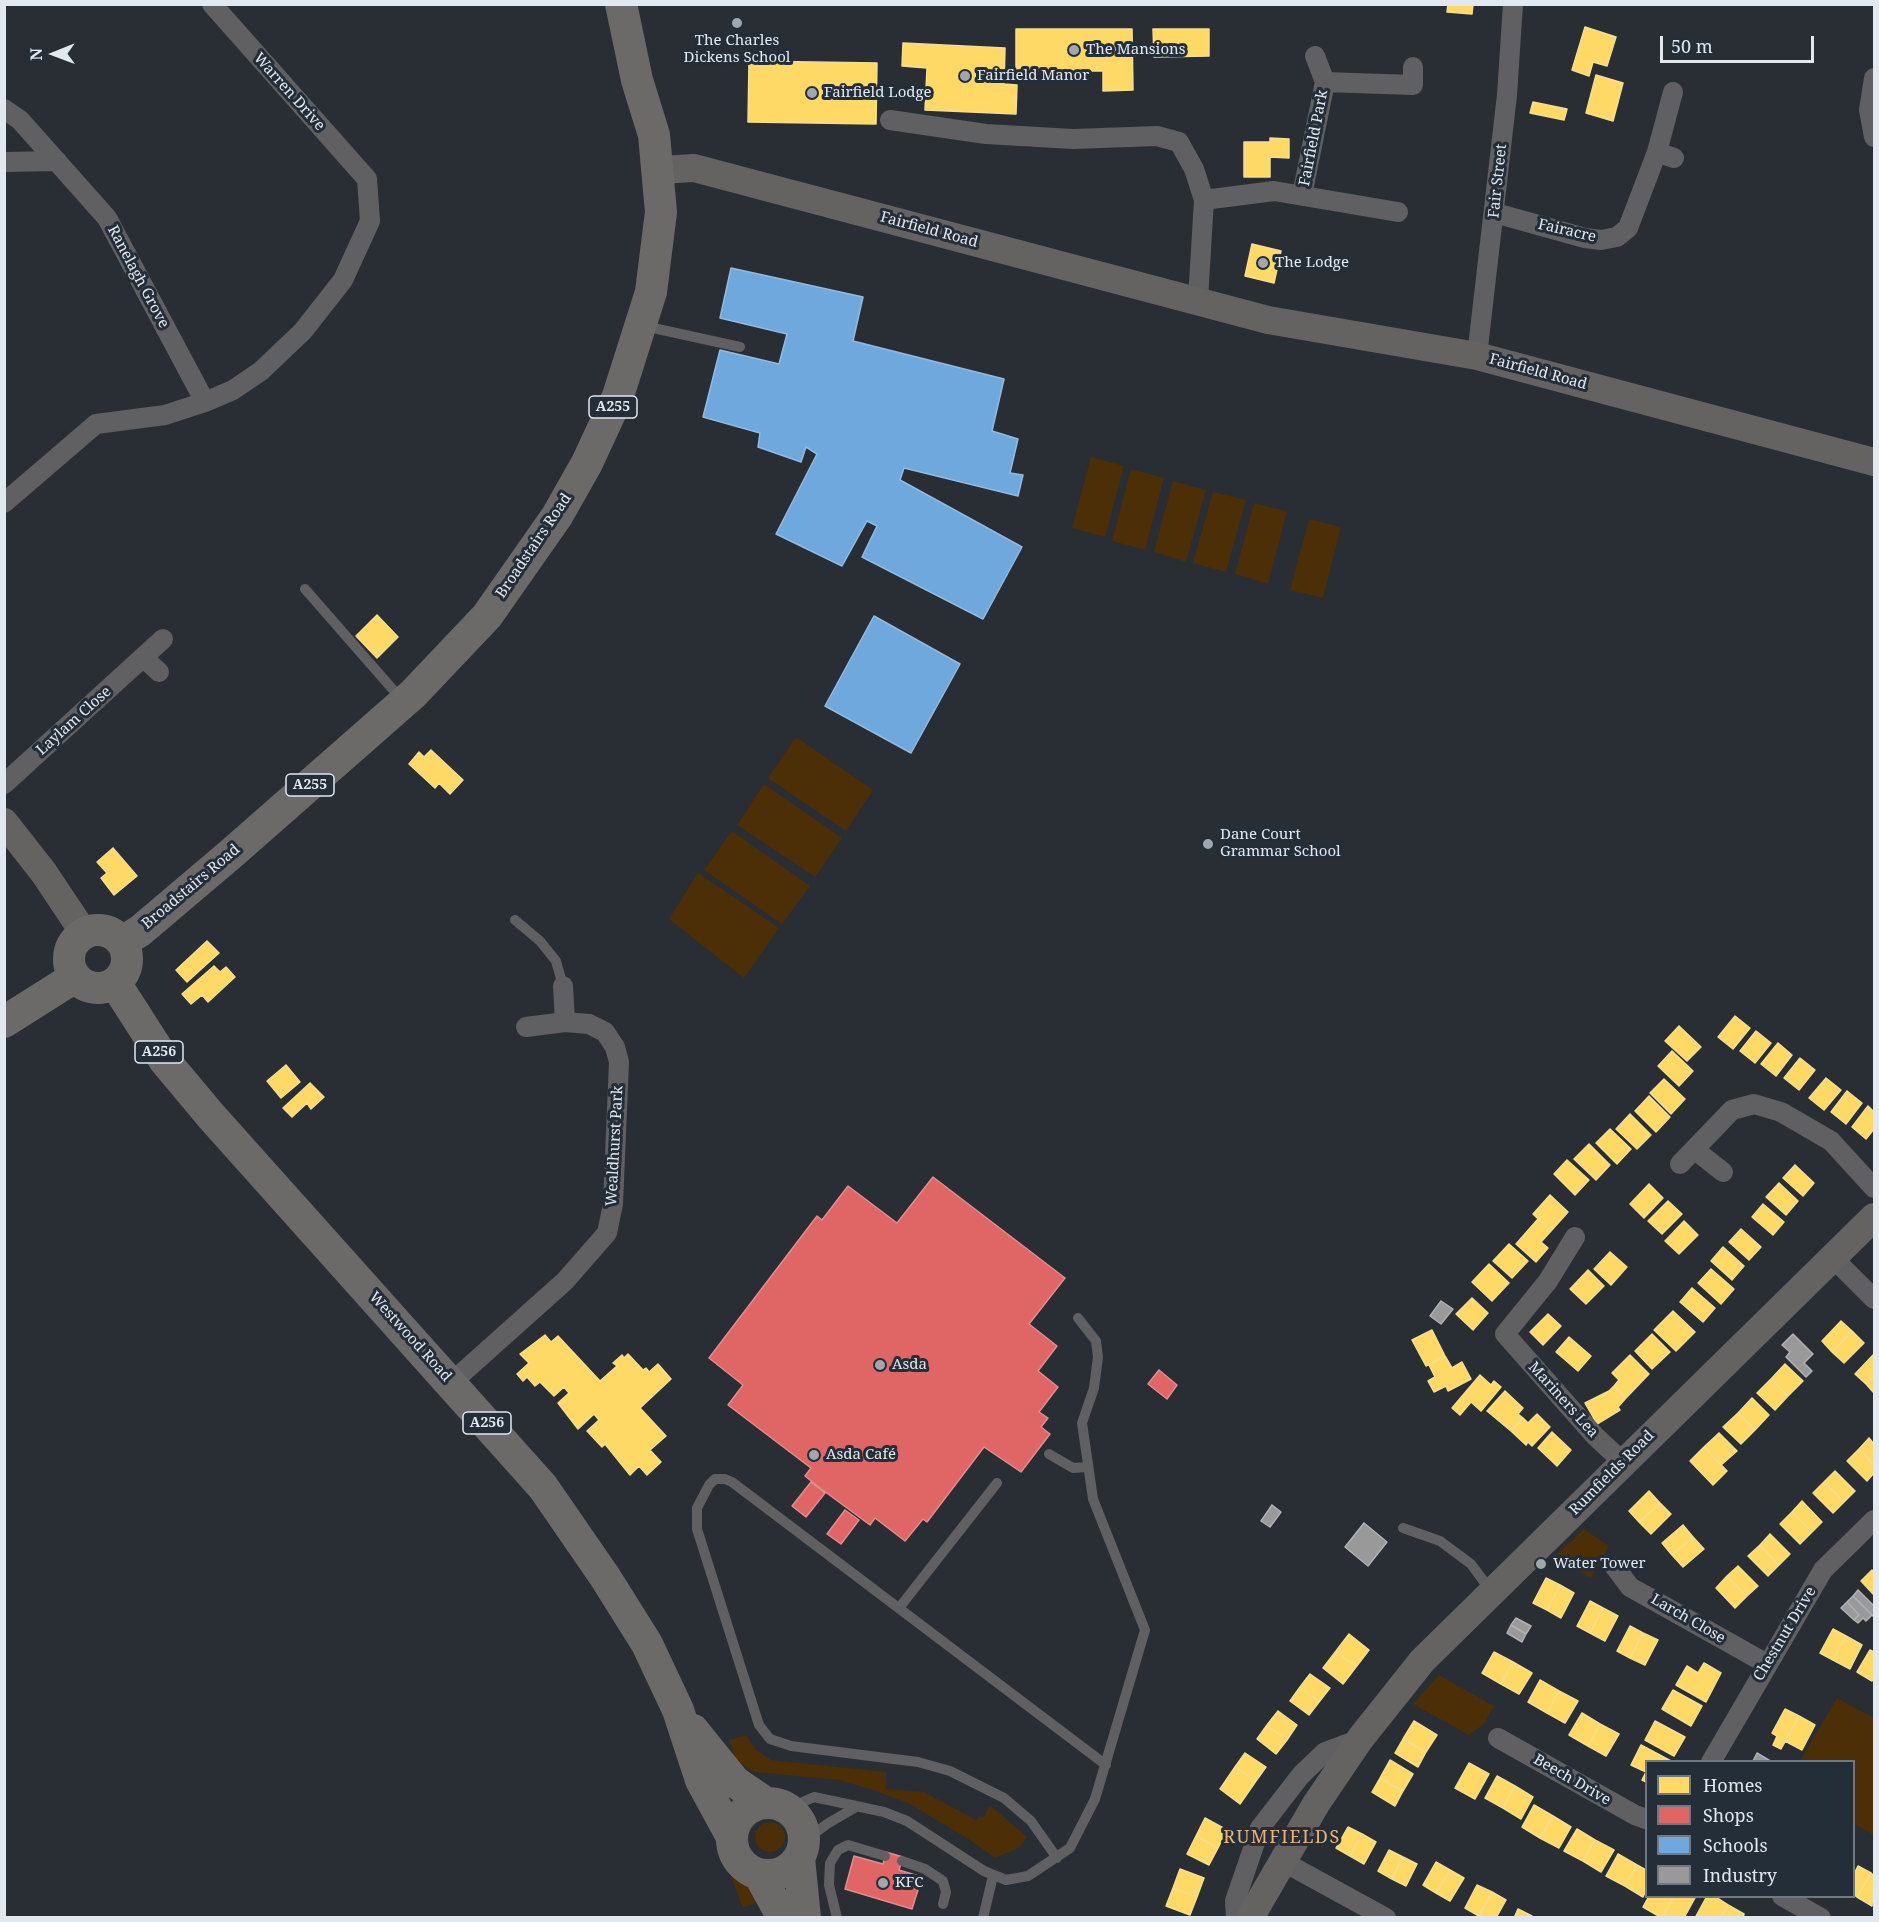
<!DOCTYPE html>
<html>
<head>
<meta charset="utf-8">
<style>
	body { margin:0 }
	#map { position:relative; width:1879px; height:1922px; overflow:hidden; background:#292e34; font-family:"Noto Serif",serif }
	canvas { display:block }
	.frame { position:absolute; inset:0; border:6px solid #e2e8f0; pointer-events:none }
	.legend { position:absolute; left:1645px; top:1760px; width:210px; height:138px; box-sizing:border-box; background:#242e39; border:2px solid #707882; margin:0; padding:8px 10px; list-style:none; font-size:18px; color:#e2e8f0 }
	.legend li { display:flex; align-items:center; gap:12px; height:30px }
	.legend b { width:30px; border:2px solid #707882 }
	.north { position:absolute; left:24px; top:24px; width:60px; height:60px; -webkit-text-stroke:4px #242e39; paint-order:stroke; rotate:269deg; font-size:16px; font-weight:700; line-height:24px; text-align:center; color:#e2e8f0 }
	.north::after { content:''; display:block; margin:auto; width:21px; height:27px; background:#e2e8f0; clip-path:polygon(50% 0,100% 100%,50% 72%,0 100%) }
	.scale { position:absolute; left:1660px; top:36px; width:154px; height:27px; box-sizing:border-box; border:3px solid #e2e8f0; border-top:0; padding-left:8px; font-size:18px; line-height:21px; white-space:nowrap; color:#e2e8f0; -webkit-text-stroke:4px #242e39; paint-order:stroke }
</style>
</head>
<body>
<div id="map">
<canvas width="1879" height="1922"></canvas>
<div class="frame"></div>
<ul class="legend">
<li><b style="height:16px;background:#ffd966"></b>Homes</li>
<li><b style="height:16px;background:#e06666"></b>Shops</li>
<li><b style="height:16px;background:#6fa8dc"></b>Schools</li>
<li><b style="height:16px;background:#999"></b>Industry</li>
</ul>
<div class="north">N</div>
<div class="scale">50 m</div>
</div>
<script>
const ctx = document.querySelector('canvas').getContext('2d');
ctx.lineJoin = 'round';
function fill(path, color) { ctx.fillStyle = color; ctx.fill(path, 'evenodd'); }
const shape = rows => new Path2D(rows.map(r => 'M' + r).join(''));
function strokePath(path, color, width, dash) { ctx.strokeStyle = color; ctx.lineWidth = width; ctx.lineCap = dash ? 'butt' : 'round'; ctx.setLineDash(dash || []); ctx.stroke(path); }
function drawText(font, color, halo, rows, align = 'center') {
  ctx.font = font + ' "Noto Serif",serif'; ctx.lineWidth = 6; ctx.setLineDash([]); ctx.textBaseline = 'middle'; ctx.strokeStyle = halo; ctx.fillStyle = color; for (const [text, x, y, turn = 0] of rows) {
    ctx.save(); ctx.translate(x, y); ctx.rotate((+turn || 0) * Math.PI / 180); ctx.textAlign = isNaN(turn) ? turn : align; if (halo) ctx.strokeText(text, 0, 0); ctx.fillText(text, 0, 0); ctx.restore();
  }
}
fill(shape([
	[1091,457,1124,466,1105,537,1072,528],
	[1131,469,1164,478,1145,550,1112,541],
	[1173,481,1206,490,1186,562,1154,552],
	[1213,492,1246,500,1226,572,1193,563],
	[1254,503,1287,511,1268,584,1235,574],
	[1309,519,1341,527,1323,598,1290,590],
	[796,737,873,790,846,831,768,778],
	[764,784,842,838,815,877,737,825],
	[732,831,810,886,782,924,704,870],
	[698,873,779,928,744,978,669,919],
	[1584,1529,1609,1546,1591,1578,1554,1557],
	[1439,1675,1494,1706,1484,1724,1469,1735,1413,1704],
	[1837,1698,1874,1718,1874,1835,1854,1824,1854,1762,1800,1761],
	[746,1735,755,1749,771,1760,886,1772,886,1789,924,1792,976,1820,979,1816,983,1818,990,1805,1027,1837,1020,1847,995,1858,970,1840,908,1803,873,1790,839,1780,754,1772,737,1761,729,1740],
	'755 1837a15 15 0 1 1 30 0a15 15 0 1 1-30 0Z',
	[728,1868,760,1894,760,1901,743,1908]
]), '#4c2e07');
const homes = shape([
	[1448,4,1473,4,1472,14,1447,12,1448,4],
	[1585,27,1616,37,1607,66,1593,62,1589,76,1572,70,1585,27],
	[1016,29,1132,29,1133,90,1103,91,1103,71,1016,71,1016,29],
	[1153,29,1209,29,1209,56,1154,57,1153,29],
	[903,43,1005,48,1004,84,1017,85,1016,114,925,110,927,68,902,66,903,43],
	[749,61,877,63,876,124,748,122,749,61],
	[1596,75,1623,83,1613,121,1586,113,1596,75],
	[1533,102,1567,109,1564,120,1530,113,1533,102],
	[1270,138,1289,139,1289,158,1270,157,1270,177,1244,177,1244,142,1270,142,1270,138],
	[1252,244,1281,251,1274,283,1245,276,1252,244],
	[377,615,398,637,377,658,356,636,377,615],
	[431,750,463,780,450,794,439,783,435,788,409,764,419,752,424,757,431,750],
	[113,848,137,876,114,895,101,878,107,873,97,862,113,848],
	[207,941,219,953,187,982,176,970,207,941],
	[214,966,220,972,226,967,235,977,208,1002,202,995,191,1004,182,994,214,966],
	[1735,1016,1750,1028,1733,1049,1718,1037,1735,1016],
	[1679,1026,1701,1047,1687,1061,1665,1041,1679,1026],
	[1756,1031,1771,1043,1755,1063,1740,1051,1756,1031],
	[1778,1043,1792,1055,1776,1076,1761,1064,1778,1043],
	[1672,1051,1693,1071,1679,1086,1658,1066,1672,1051],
	[1800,1058,1815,1070,1799,1090,1784,1078,1800,1058],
	[286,1065,300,1082,281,1098,267,1081,286,1065],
	[1826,1078,1841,1090,1824,1110,1809,1098,1826,1078],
	[1664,1079,1685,1099,1671,1114,1650,1093,1664,1079],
	[310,1083,324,1097,311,1109,307,1103,292,1117,283,1108,310,1083],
	[1847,1091,1862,1103,1846,1124,1831,1112,1847,1091],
	[1649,1096,1670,1117,1656,1132,1635,1111,1649,1096],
	[1868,1106,1874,1112,1874,1129,1866,1139,1852,1127,1868,1106],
	[1630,1114,1651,1135,1637,1149,1616,1129,1630,1114],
	[1610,1129,1631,1149,1617,1164,1596,1143,1610,1129],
	[1589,1144,1610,1165,1596,1180,1574,1159,1589,1144],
	[1567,1160,1589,1180,1575,1195,1554,1174,1567,1160],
	[1795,1165,1814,1183,1803,1196,1783,1178,1795,1165],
	[1779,1183,1798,1201,1786,1215,1766,1197,1779,1183],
	[1649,1184,1663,1198,1644,1218,1630,1204,1649,1184],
	[1550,1195,1568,1212,1551,1231,1533,1214,1550,1195],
	[1668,1201,1682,1214,1662,1234,1648,1221,1668,1201],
	[1763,1204,1784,1222,1773,1235,1752,1217,1763,1204],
	[1538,1219,1551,1231,1541,1242,1548,1248,1536,1262,1516,1244,1538,1219],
	[1684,1221,1698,1235,1679,1254,1665,1241,1684,1221],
	[1741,1229,1761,1247,1749,1260,1729,1242,1741,1229],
	[1509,1244,1528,1261,1512,1278,1493,1261,1509,1244],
	[1723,1247,1744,1266,1732,1280,1711,1261,1723,1247],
	[1610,1252,1627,1267,1611,1285,1594,1269,1610,1252],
	[1489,1264,1509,1283,1492,1301,1472,1282,1489,1264],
	[1711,1269,1734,1289,1721,1304,1698,1283,1711,1269],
	[1588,1270,1604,1286,1586,1304,1570,1289,1588,1270],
	[1692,1288,1715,1308,1703,1322,1680,1302,1692,1288],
	[1472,1298,1488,1313,1473,1330,1456,1314,1472,1298],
	[1673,1311,1695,1332,1676,1351,1654,1330,1673,1311],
	[1548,1314,1561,1326,1543,1345,1530,1332,1548,1314],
	[1841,1321,1852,1331,1832,1352,1822,1341,1841,1321],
	[1432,1330,1445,1356,1426,1366,1412,1340,1432,1330],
	[1852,1331,1864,1343,1844,1363,1832,1352,1852,1331],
	[1652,1334,1670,1352,1652,1369,1635,1351,1652,1334],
	[545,1335,551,1342,558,1336,600,1381,617,1366,613,1363,622,1355,624,1358,628,1354,643,1370,646,1368,649,1372,658,1364,671,1379,640,1408,666,1436,650,1450,661,1462,647,1475,639,1466,630,1475,605,1444,602,1447,587,1431,599,1420,594,1414,578,1429,558,1403,569,1393,564,1387,554,1396,540,1382,535,1386,527,1377,523,1381,517,1374,529,1363,520,1354,545,1335],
	[1569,1337,1591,1356,1578,1371,1556,1352,1569,1337],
	[1874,1354,1874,1375,1866,1384,1855,1374,1874,1354],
	[1630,1355,1649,1374,1626,1398,1614,1386,1619,1380,1612,1373,1630,1355],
	[1445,1356,1452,1368,1462,1362,1471,1379,1448,1391,1446,1386,1434,1392,1428,1381,1435,1377,1429,1365,1445,1356],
	[1785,1364,1803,1381,1788,1396,1771,1379,1785,1364],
	[1480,1375,1491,1385,1494,1381,1501,1387,1481,1411,1471,1402,1460,1415,1452,1408,1480,1375],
	[1874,1375,1874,1393,1866,1384,1874,1375],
	[1771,1379,1788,1396,1775,1410,1757,1393,1771,1379],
	[1614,1386,1626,1398,1618,1407,1620,1410,1597,1424,1585,1403,1609,1391,1614,1386],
	[1505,1391,1523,1408,1518,1414,1523,1418,1511,1431,1487,1411,1505,1391],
	[1752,1398,1769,1415,1755,1430,1738,1413,1752,1398],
	[1738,1413,1755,1430,1741,1444,1723,1427,1738,1413],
	[1537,1414,1550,1427,1532,1446,1528,1442,1526,1445,1511,1431,1523,1418,1528,1423,1537,1414],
	[1552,1432,1571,1450,1557,1466,1538,1448,1552,1432],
	[1719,1433,1737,1451,1721,1465,1704,1447,1719,1433],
	[1869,1438,1874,1444,1874,1465,1859,1449,1869,1438],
	[1704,1447,1727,1471,1713,1485,1690,1461,1704,1447],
	[1859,1449,1874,1465,1874,1473,1867,1481,1847,1461,1859,1449],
	[1835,1471,1855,1491,1844,1502,1824,1482,1835,1471],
	[1824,1482,1844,1502,1833,1513,1813,1493,1824,1482],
	[1649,1491,1660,1503,1639,1522,1629,1511,1649,1491],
	[1802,1501,1822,1522,1812,1532,1792,1512,1802,1501],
	[1660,1503,1671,1514,1651,1534,1639,1522,1660,1503],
	[1792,1512,1812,1532,1800,1544,1780,1524,1792,1512],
	[1683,1525,1693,1537,1672,1555,1662,1543,1683,1525],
	[1770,1534,1790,1554,1779,1565,1760,1545,1770,1534],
	[1693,1537,1704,1549,1683,1567,1672,1555,1693,1537],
	[1760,1545,1779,1565,1768,1576,1748,1556,1760,1545],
	[1738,1566,1758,1586,1747,1596,1727,1576,1738,1566],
	[1872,1570,1874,1572,1874,1595,1861,1581,1872,1570],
	[1727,1576,1747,1596,1735,1608,1716,1588,1727,1576],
	[1546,1578,1560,1585,1547,1610,1533,1603,1546,1578],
	[1560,1585,1574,1593,1561,1618,1547,1610,1560,1585],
	[1590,1601,1603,1608,1590,1633,1577,1626,1590,1601],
	[1603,1608,1618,1616,1605,1641,1590,1633,1603,1608],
	[1630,1626,1643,1633,1630,1658,1617,1651,1630,1626],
	[1833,1629,1846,1636,1833,1660,1820,1653,1833,1629],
	[1643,1633,1658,1640,1645,1665,1630,1658,1643,1633],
	[1349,1634,1369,1650,1356,1667,1336,1651,1349,1634],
	[1846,1636,1862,1645,1850,1669,1833,1660,1846,1636],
	[1870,1650,1874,1652,1874,1676,1872,1681,1857,1672,1870,1650],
	[1336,1651,1356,1667,1343,1684,1323,1668,1336,1651],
	[1494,1652,1513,1662,1501,1684,1482,1673,1494,1652],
	[1513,1662,1532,1673,1519,1694,1501,1684,1513,1662],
	[1704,1663,1721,1673,1706,1702,1676,1685,1687,1666,1698,1673,1704,1663],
	[1310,1674,1330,1688,1319,1702,1300,1687,1310,1674],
	[1540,1680,1559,1691,1547,1713,1528,1702,1540,1680],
	[1300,1687,1319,1702,1309,1715,1290,1701,1300,1687],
	[1673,1690,1702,1706,1691,1726,1662,1709,1673,1690],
	[1559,1691,1578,1701,1565,1723,1547,1713,1559,1691],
	[1785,1709,1799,1716,1781,1749,1773,1745,1777,1736,1772,1733,1785,1709],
	[1278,1711,1297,1725,1287,1740,1267,1725,1278,1711],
	[1582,1713,1600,1724,1588,1746,1569,1735,1582,1713],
	[1799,1716,1815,1725,1802,1750,1785,1741,1799,1716],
	[1414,1721,1437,1735,1426,1752,1403,1739,1414,1721],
	[1655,1721,1685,1737,1674,1756,1645,1740,1655,1721],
	[1600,1724,1619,1734,1606,1756,1588,1746,1600,1724],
	[1267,1725,1287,1740,1276,1754,1257,1739,1267,1725],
	[1403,1739,1426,1752,1418,1767,1395,1753,1403,1739],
	[1641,1745,1671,1761,1646,1762,1646,1782,1642,1780,1646,1772,1631,1765,1641,1745],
	[1245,1753,1266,1767,1256,1781,1235,1767,1245,1753],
	[1390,1760,1413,1774,1403,1791,1380,1778,1390,1760],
	[1469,1763,1489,1774,1475,1799,1455,1788,1469,1763],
	[1235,1767,1256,1781,1240,1804,1220,1789,1235,1767],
	[1497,1776,1515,1786,1503,1808,1485,1798,1497,1776],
	[1380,1778,1403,1791,1395,1806,1372,1792,1380,1778],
	[1515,1786,1533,1797,1521,1819,1503,1808,1515,1786],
	[1534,1805,1553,1816,1540,1838,1522,1827,1534,1805],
	[1553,1816,1571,1827,1559,1848,1540,1838,1553,1816],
	[1205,1818,1227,1830,1218,1848,1196,1836,1205,1818],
	[1348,1827,1362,1834,1350,1856,1336,1848,1348,1827],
	[1577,1829,1595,1840,1583,1861,1564,1851,1577,1829],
	[1362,1834,1376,1842,1364,1864,1350,1856,1362,1834],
	[1196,1836,1218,1848,1209,1865,1187,1854,1196,1836],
	[1595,1840,1614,1850,1601,1872,1583,1861,1595,1840],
	[1389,1850,1403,1857,1392,1879,1378,1871,1389,1850],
	[1618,1854,1637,1865,1625,1886,1606,1876,1618,1854],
	[1403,1857,1417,1864,1406,1886,1392,1879,1403,1857],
	[1436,1862,1450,1870,1436,1893,1423,1885,1436,1862],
	[1637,1865,1646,1870,1646,1890,1643,1897,1625,1886,1637,1865],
	[1858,1866,1871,1873,1857,1897,1854,1895,1854,1874,1858,1866],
	[1180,1869,1204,1878,1197,1897,1173,1888,1180,1869],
	[1450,1870,1464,1878,1450,1901,1436,1893,1450,1870],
	[1871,1873,1874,1876,1872,1906,1857,1897,1871,1873],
	[1477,1885,1492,1892,1479,1916,1465,1908,1477,1885],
	[1173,1888,1197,1897,1190,1915,1166,1906,1173,1888],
	[1492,1892,1506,1900,1496,1918,1482,1918,1479,1916,1492,1892],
	[1649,1896,1674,1896,1662,1918,1643,1907,1649,1896],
	[1674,1896,1696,1896,1684,1918,1662,1918,1674,1896],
	[1707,1896,1714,1896,1728,1905,1720,1918,1695,1918,1707,1896],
	[1728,1905,1744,1914,1743,1918,1720,1918,1728,1905],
	[1518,1909,1532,1916,1532,1918,1514,1918,1518,1909]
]);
fill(homes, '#ffd966');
strokePath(homes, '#f6de8f', 1.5);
const shops = shape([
	[933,1177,1065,1278,1029,1324,1057,1346,1038,1371,1058,1387,1039,1412,1048,1418,1041,1427,1050,1434,1021,1472,984,1447,927,1522,923,1519,905,1541,875,1518,870,1525,820,1488,805,1476,811,1468,728,1405,743,1385,709,1358,817,1216,822,1220,848,1186,897,1223,933,1177],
	[1159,1370,1177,1385,1167,1399,1148,1384,1159,1370],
	[811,1482,825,1493,806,1517,792,1506,811,1482],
	[845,1510,859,1520,841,1544,827,1534,845,1510],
	[886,1852,903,1857,899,1870,922,1877,912,1909,845,1889,854,1856,883,1864,886,1852]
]);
fill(shops, '#e06666');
strokePath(shops, '#e18d8f', 1.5);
const schools = shape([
	[731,268,863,297,853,341,1004,379,992,431,1018,439,1010,473,1023,475,1018,496,904,468,900,480,1022,547,983,619,862,557,877,526,867,521,842,566,776,534,817,454,806,447,801,462,758,447,760,433,703,417,720,350,779,364,787,334,720,318,731,268],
	[874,616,960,664,911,753,825,706,874,616]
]);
fill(schools, '#6fa8dc');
strokePath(schools, '#92bbe2', 1.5);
const industry = shape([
	[1441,1301,1453,1309,1441,1324,1430,1316,1441,1301],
	[1793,1334,1813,1354,1804,1363,1812,1371,1806,1377,1786,1357,1790,1352,1782,1345,1793,1334],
	[1272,1505,1281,1512,1270,1527,1261,1521,1272,1505],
	[1364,1523,1387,1542,1368,1566,1345,1547,1364,1523],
	[1858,1590,1874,1606,1874,1617,1853,1596,1858,1590],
	[1853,1596,1872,1615,1866,1621,1863,1618,1858,1623,1854,1620,1859,1615,1847,1602,1853,1596],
	[1847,1602,1859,1615,1854,1620,1841,1608,1847,1602],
	[1516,1618,1531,1626,1526,1634,1511,1625,1516,1618],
	[1511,1625,1526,1634,1522,1642,1507,1633,1511,1625],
	[1757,1753,1772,1762,1753,1761,1757,1753]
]);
fill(industry, '#999');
strokePath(industry, '#afb1b3', 1.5);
strokePath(shape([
	[644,326,740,347],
	[305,589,402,700],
	[515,920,540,941,556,961,563,986],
	[1049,1454,1073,1468,1087,1467],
	[1403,1528,1440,1541,1471,1564,1491,1591],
	[899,1608,997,1483],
	[787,1809,814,1797,884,1812,907,1821,984,1871,1006,1880,1028,1876,1070,1848,1095,1799,1145,1630,1093,1499,1082,1423,1094,1388,1098,1357,1096,1341,1078,1318],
	[804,1841,827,1824,856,1807],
	[1057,1858,1031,1821,1004,1798,950,1771,918,1762,791,1746,770,1739,759,1725,697,1529,697,1508,709,1485,715,1479,725,1479,732,1482,1106,1765],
	[902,1861,925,1869,943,1881,946,1892,943,1904],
	[837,1918,829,1885,830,1863,838,1850,848,1845,885,1856],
	[983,1918,993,1876]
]), '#605f61', 10);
strokePath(shape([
	[1874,78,1869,110,1874,137],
	[1325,82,1413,85,1413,67],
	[4,109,20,120,107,218,205,402],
	[890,120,986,134,1073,139,1157,136,1179,142,1194,169,1204,200,1198,300],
	[1657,152,1674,158],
	[4,162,57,161],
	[1302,195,1325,82,1315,56],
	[1204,200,1274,191,1398,212],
	[1495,213,1585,238,1601,240,1617,237,1628,228,1657,152,1673,92],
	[1477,356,1507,95,1513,4],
	[4,503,96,424,165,415,205,402,233,390,261,371,303,331,343,280,370,221,367,179,212,4],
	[144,658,159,672],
	[4,784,163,639],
	[563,986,565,1022],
	[1695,1150,1723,1172],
	[1680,1164,1732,1110,1754,1104,1781,1112,1831,1141,1874,1188],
	[1575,1237,1548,1281,1505,1334,1595,1436,1623,1462],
	[1832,1257,1874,1299],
	[451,1383,565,1281,607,1233,613,1204,619,1062,615,1047,605,1032,589,1024,565,1022,526,1027],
	[1615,1567,1630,1587,1767,1664],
	[1498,1738,1635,1815,1646,1819],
	[1711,1762,1823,1570,1874,1520],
	[1282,1861,1386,1918],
	[1782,1896,1821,1918],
	[1236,1918,1235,1901,1260,1828,1301,1775,1325,1752,1360,1739]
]), '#605f61', 20);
strokePath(shape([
	[658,170,694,168,1268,320,1477,356,1874,462],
	[4,822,44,873,84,933],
	[1250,1918,1316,1804,1360,1739,1422,1661,1874,1217]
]), '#646362', 28);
strokePath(shape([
	'69 959a29 29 0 1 1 58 0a29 29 0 1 1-58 0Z',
	[122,942,140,931,232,853,413,694,487,616,557,516,587,463,618,396,651,292,661,212,654,135,637,80,621,4],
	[115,983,165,1061,211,1116,543,1487,605,1577,647,1644,678,1710,701,1780,732,1837],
	[4,1022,75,977],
	[693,1730,735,1782,766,1803],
	'732 1839a36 36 0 1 1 72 0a36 36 0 1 1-72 0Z',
	[799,1858,805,1918],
	[759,1874,783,1918]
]), '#6b6a69', 32);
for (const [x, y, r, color] of [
	[737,23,6,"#a1a7ae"],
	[1074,50,6,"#a1a7ae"],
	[965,76,6,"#a1a7ae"],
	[812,93,6,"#a1a7ae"],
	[1263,263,6,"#a1a7ae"],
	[1208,844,6,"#a1a7ae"],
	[880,1365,6,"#a1a7ae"],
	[814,1455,6,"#a1a7ae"],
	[1541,1564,6,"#a1a7ae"],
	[883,1883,6,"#a1a7ae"]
]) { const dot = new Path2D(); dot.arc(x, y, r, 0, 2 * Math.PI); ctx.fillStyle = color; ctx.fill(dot); strokePath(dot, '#242e39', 2); }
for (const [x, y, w] of [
	[613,407,48],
	[310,785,48],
	[159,1052,48],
	[487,1423,48]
]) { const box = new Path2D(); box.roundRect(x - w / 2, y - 11, w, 22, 4.5); ctx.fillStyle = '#242e39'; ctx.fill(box); strokePath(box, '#e2e8f0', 1.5); }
drawText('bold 14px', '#e2e8f0', null, [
	["A255",613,407],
	["A255",310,785],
	["A256",159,1052],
	["A256",487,1423]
]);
drawText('15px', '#e2e8f0', '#242e39', [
	["The Charles",737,41,"center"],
	["Dickens School",737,58,"center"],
	["The Mansions",1086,50],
	["Fairfield Manor",977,76],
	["Fairfield Lodge",824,93],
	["The Lodge",1275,263],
	["Dane Court",1220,835],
	["Grammar School",1220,852],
	["Asda",892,1365],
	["Asda Café",826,1455],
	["Water Tower",1553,1564],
	["KFC",895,1883]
], 'left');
drawText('15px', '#e2e8f0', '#242e39', [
	["Warren Drive",289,92,48],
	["Fairfield Park",1314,138,-79],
	["Fair Street",1498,181,-84],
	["Fairfield Road",929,230,15],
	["Fairacre",1567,231,13],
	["Ranelagh Grove",138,277,62],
	["Fairfield Road",1538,372,15],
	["Broadstairs Road",534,546,-56],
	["Laylam Close",74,721,-42],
	["Broadstairs Road",191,887,-40],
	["Wealdhurst Park",615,1146,-87],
	["Westwood Road",410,1337,48],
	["Mariners Lea",1563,1400,48],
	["Rumfields Road",1612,1473,-45],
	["Larch Close",1688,1619,30],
	["Chestnut Drive",1785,1634,-59],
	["Beech Drive",1572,1780,30]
]);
ctx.letterSpacing = '1.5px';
drawText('18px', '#edb37a', '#242e39', [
	["RUMFIELDS",1282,1838]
]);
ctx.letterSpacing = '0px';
</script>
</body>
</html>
